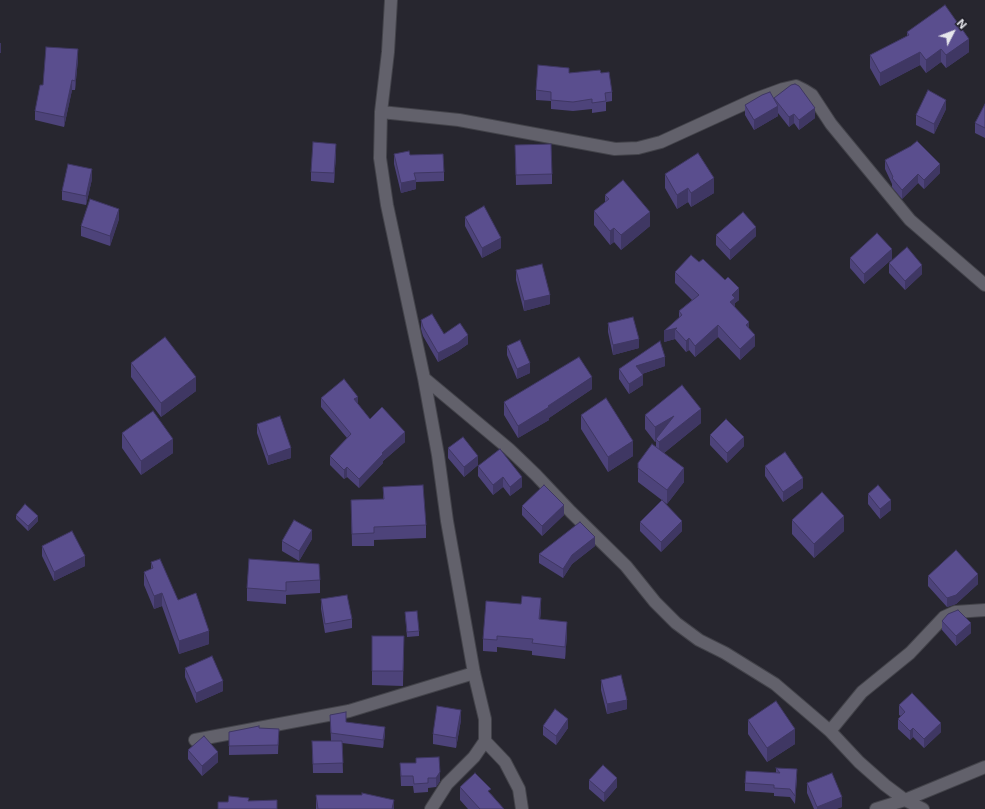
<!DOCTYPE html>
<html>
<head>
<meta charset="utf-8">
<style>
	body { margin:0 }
	#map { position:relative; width:985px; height:809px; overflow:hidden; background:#27262f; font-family:Inter,sans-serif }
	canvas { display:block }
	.north { position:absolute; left:933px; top:12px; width:40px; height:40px; -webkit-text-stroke:3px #1e1d25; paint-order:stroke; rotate:48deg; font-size:11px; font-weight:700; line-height:16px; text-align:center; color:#e6e6ec }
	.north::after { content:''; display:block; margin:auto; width:14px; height:18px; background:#e6e6ec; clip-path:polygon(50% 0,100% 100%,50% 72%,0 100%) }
</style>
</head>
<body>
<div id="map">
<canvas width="985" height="809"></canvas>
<div class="north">N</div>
</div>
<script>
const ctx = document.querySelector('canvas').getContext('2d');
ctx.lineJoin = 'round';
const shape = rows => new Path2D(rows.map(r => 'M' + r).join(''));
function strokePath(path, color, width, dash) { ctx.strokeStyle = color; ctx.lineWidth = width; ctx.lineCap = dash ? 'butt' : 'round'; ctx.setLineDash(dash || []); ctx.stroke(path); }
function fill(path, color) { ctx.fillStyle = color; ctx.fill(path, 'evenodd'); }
const minor = shape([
	[391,0,388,52,381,112,380,158,387,205,424,378,509,449,536,475,571,512,626,566,655,602,676,623,699,640,725,653,775,684,830,731,859,762,885,785,905,800,923,809],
	[381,112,459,120,615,149,638,148,661,142,753,100,783,89,796,86,804,90,812,95,831,124,910,220,985,285],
	[424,378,438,455,447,521,474,673,485,719,485,741,474,757,447,784,431,809],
	[830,731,862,692,910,653,944,617,955,612,985,610],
	[195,740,349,711,474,673],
	[485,741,505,762,519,789,522,809],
	[876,809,905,800,985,767]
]);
strokePath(minor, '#43434a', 14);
strokePath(minor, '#62616b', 12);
fill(shape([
	[907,32,969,52,946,68,941,62,926,73,920,65,880,86,870,68,870,55,907,36],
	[78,59,75,90,72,90,64,127,35,120,35,111,43,85],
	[569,73,601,73,612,92,612,101,606,102,606,111,592,113,592,109,573,111,551,109,551,101,536,100,536,90],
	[774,98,815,118,799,130,794,123,789,127,778,113,778,116,754,130,745,115,745,105,774,99],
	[985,104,985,138,975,133,975,123],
	[946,109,934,134,916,125,916,115],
	[515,145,552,174,552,184,516,185],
	[336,154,334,183,311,181,311,172],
	[394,154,410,155,444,172,444,181,416,182,416,189,401,193,394,164],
	[885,160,940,173,924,189,918,183,902,199,892,187,892,184,885,169],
	[665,174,714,193,691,207,688,202,677,209,665,188],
	[92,179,86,205,62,200,62,191],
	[605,195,650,226,621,250,614,242,610,245,594,225,594,211,605,202],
	[465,217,501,248,482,258,465,226],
	[119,219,110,246,81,236,81,226],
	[716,235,756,236,730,260,716,245],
	[850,258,892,259,864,284,850,268],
	[889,263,922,274,905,290,889,273],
	[516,270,550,304,524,311,516,280],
	[675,272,739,300,735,303,735,307,749,329,755,346,740,360,718,337,695,357,689,350,686,352,675,339,664,342,679,318,679,311,692,300,675,283],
	[421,320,444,334,468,344,458,351,438,362,423,336,421,329],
	[608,323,639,348,613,355,608,332],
	[507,346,530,373,517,379,507,355],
	[131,363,196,391,161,417,131,377],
	[665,366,642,374,643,385,629,394,619,379,619,369],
	[592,389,549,418,549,420,518,438,504,415,504,402],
	[321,398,358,404,370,419,405,442,383,461,383,463,359,488,347,477,344,479,330,465,330,456,347,438,321,407],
	[581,415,633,456,608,472,581,429],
	[645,415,701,423,664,453,684,482,667,504,638,482,638,463,656,447,656,441,655,442,645,429],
	[257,424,291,458,268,465,257,433],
	[122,433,173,453,141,475,122,448],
	[710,435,744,446,727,463,710,445],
	[448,448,478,465,464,477,448,458],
	[478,466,522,487,510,496,503,487,493,495,478,476],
	[765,466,803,488,783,502,765,476],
	[383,487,426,525,426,538,374,540,374,546,352,546,351,500,383,499],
	[868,494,891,510,880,519,868,504],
	[522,506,564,515,542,536,522,515],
	[16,515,38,521,28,531,16,519],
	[792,520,844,531,814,558,792,534],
	[640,522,682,531,661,552,640,531],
	[312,539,299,561,282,551,282,541],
	[42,546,85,566,54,581,42,556],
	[595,546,572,564,563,578,539,563,539,554],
	[249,559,320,580,320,593,286,595,286,604,247,601,247,588],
	[151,562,178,600,209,644,179,654,162,606,154,609,144,585,144,572,151,569],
	[928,576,978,584,956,604,947,607,928,586],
	[321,599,352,619,352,628,325,633,321,609],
	[541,610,540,619,567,634,565,659,532,655,532,651,497,647,497,652,483,651,483,639],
	[405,612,419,631,419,636,407,637],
	[942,621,971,633,956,646,942,630],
	[372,636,404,636,403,686,372,685],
	[185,668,223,691,196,703,185,677],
	[601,680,627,709,607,714,601,690],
	[899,705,941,732,924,748,913,737,910,740,898,729,898,719,901,716,899,715],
	[330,715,346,722,385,734,383,748,342,743,343,773,313,773,312,741,331,741],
	[461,720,456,748,433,744,433,734],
	[748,720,795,744,767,762,748,734],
	[543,726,568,728,556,745,543,735],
	[259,728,279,729,278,754,229,755,229,732],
	[188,750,218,762,202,776,188,759],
	[416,758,440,781,436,787,428,788,428,792,414,793,413,786,401,786,400,763,416,763],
	[776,768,797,777,795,804,790,797,774,796,774,793,745,791,745,783,776,773],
	[589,780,617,787,604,802,589,789],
	[807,783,842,807,836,809,814,809,807,793],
	[460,787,491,794,504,809,468,809,460,800],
	[316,795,394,809,316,809]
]), '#4d437a');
fill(shape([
	[969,39,969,52,946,68,946,55],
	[0,43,1,43,1,53,0,53],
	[78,49,78,59,75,90,75,81],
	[941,49,941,62,926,73,926,60],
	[920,52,920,65,880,86,880,73],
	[72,80,72,90,64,127,64,117],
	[946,100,946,109,934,134,934,124],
	[778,106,778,116,754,130,754,120],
	[815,108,815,118,799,130,799,120],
	[794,114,794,123,789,127,789,117],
	[336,144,336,154,334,183,334,173],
	[940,164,940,173,924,189,924,180],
	[92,169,92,179,86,205,86,196],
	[918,174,918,183,902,199,902,190],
	[714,178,714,193,691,207,691,193],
	[416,180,416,189,401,193,401,183],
	[688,188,688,202,677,209,677,195],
	[119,209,119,219,110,246,110,236],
	[650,212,650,226,621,250,621,235],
	[756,227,756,236,730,260,730,250],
	[614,228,614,242,610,245,610,231],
	[501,238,501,248,482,258,482,248],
	[892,249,892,259,864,284,864,274],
	[922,265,922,274,905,290,905,281],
	[739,288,739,300,735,303,735,310,730,302,732,295],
	[550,295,550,304,524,311,524,301],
	[749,322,749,333,746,325],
	[718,325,718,337,695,357,695,346],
	[677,328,675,329,675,339,664,342,664,331],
	[468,335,468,344,458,351,438,362,438,353],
	[755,335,755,346,740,360,740,349],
	[689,338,689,350,686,352,686,341],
	[639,339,639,348,613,355,613,345],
	[665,357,665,366,636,376,636,366],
	[530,363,530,373,517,379,517,369],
	[643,375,643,385,629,394,629,384],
	[196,377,196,391,161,417,161,403],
	[592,377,592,389,549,418,549,420,518,438,518,426],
	[358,397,358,406,354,399],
	[701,409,701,423,659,457,659,442],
	[674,416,656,439,656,441,655,442,655,427],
	[405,432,405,442,383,461,383,463,359,488,359,479,382,453],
	[744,437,744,446,727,463,727,453],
	[173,439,173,453,141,475,141,461],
	[633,441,633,456,608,472,608,457],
	[291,448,291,458,268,465,268,456],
	[478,456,478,465,464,477,464,467],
	[347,467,347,477,344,479,344,470],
	[684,468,684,482,667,504,667,490],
	[503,477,503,487,493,495,493,485],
	[522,477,522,487,510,496,510,487],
	[803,478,803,488,783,502,783,492],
	[891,500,891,510,880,519,880,509],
	[564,505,564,515,542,536,542,526],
	[38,516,38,521,28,531,28,526],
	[844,516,844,531,814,558,814,544],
	[682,521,682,531,661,552,661,542],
	[312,530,312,539,299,561,299,551],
	[595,537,595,546,572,564,563,578,563,569,572,555],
	[85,556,85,566,54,581,54,572],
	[978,574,978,584,956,604,947,607,947,598],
	[162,593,162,606,154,609,154,596],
	[541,598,541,610,539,631,539,619],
	[567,622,567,634,565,659,565,647],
	[971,623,971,633,956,646,956,636],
	[209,631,209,644,179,654,179,641],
	[223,681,223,691,196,703,196,693],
	[627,700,627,709,607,714,607,704],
	[461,710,461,720,456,748,456,738],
	[568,719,568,728,556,745,556,736],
	[941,723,941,732,924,748,924,739],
	[385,727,385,734,383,748,383,740],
	[913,728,913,737,910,740,910,731],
	[795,729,795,744,767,762,767,748],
	[218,752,218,762,202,776,202,766],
	[440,772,440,781,436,787,436,778],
	[617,778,617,787,604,802,604,793],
	[842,797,842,807,836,809,817,809,817,807],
	[394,800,394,809,392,809]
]), '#3f3763');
const building = shape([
	[945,5,969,39,946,55,941,49,926,60,920,52,880,73,870,55,909,35,907,32,945,5],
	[46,47,78,49,75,81,72,80,64,117,35,111,40,85,43,85,46,47],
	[538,65,569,68,569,73,600,70,601,73,609,72,612,92,605,93,606,101,592,103,592,99,573,102,551,100,551,92,536,90,538,65],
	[795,84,799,86,815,108,799,120,794,114,789,117,774,98,791,85,795,84],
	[928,90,946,100,934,124,916,115,928,90],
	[770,92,778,106,754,120,745,105,762,95,770,92],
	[985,104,985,128,975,123,985,104],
	[917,141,940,164,924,180,918,174,902,190,892,178,893,177,885,160,911,146,917,141],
	[313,142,336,144,334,173,311,172,313,142],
	[551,144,552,174,516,175,515,145,551,144],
	[409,151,410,155,443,154,444,172,414,173,416,180,401,183,394,154,409,151],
	[698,153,714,178,691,193,688,188,677,195,665,174,698,153],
	[68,164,92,169,86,196,62,191,68,164],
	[623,180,650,212,621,235,614,228,610,231,594,211,609,199,605,195,623,180],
	[90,199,119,209,110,236,81,226,90,199],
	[484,206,501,238,482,248,465,217,484,206],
	[743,212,756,227,730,250,716,235,743,212],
	[877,233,892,249,864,274,850,258,877,233],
	[907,247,922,265,905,281,889,263,907,247],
	[691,255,699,262,703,259,725,280,728,277,739,288,732,295,735,298,730,302,749,322,746,325,755,335,740,349,718,325,695,346,689,338,686,341,675,329,677,328,664,331,682,315,679,311,699,295,675,272,691,255],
	[542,264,550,295,524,301,516,270,542,264],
	[432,314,444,334,460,323,468,335,458,343,438,353,423,327,421,320,432,314],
	[633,317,639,339,613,345,608,323,633,317],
	[165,337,196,377,161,403,131,363,165,337],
	[520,340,530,363,517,369,507,346,520,340],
	[660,341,665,357,636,366,643,375,629,384,619,369,660,341],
	[579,357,592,377,548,406,549,407,518,426,504,402,579,357],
	[344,379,358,397,354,399,370,419,382,407,405,432,382,453,383,454,359,479,347,467,344,470,330,456,351,434,321,398,344,379],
	[682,385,701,409,659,442,656,439,674,416,655,427,645,415,682,385],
	[606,398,633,441,608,457,581,415,606,398],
	[153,411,173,439,141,461,122,433,153,411],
	[280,416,291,448,268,456,257,424,280,416],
	[726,419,744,437,727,453,710,435,726,419],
	[463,437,478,456,464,467,448,448,463,437],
	[652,444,684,468,667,490,638,468,638,463,652,444],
	[500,449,522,477,510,487,503,477,493,485,478,466,500,449],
	[785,452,803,478,783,492,765,466,785,452],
	[423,485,426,525,374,527,374,533,352,534,351,500,384,499,383,487,423,485],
	[544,485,564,505,542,526,522,506,544,485],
	[878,485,891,500,880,509,868,494,878,485],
	[822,492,844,516,814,544,792,520,822,492],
	[662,500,682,521,661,542,640,522,662,500],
	[25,504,38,516,28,526,16,515,25,504],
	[294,520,312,530,299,551,282,541,294,520],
	[580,522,595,537,572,555,563,569,539,554,580,522],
	[72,531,85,556,54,572,42,546,72,531],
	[956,550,978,574,956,595,947,598,928,576,956,550],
	[160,559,178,600,196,593,209,631,179,641,162,593,154,596,144,572,153,568,151,562,160,559],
	[249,559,319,564,320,580,286,582,286,591,247,588,249,559],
	[347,595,352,619,325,624,321,599,347,595],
	[522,596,541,598,539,619,567,622,565,647,532,643,533,639,497,636,497,640,483,639,486,601,521,604,522,596],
	[958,610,971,623,956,636,942,621,948,614,958,610],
	[417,611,419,631,407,632,405,612,417,611],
	[372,636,404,636,403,671,372,671,372,636],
	[212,656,223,681,196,693,185,668,212,656],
	[621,675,627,700,607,704,601,680,621,675],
	[912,693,941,723,924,739,913,728,910,731,898,719,905,712,899,705,912,693],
	[776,701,795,729,767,748,748,720,776,701],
	[437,706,461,710,456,738,433,734,437,706],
	[555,709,568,719,556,736,543,726,555,709],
	[346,712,346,722,385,727,383,740,331,733,330,715,346,712],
	[259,726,259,728,279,729,278,745,229,746,229,732,259,726],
	[204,736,218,752,202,766,188,750,204,736],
	[312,741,342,741,343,763,313,764,312,741],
	[439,757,440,772,436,778,428,778,428,783,414,784,413,776,401,776,400,763,416,763,416,758,439,757],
	[603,765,617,778,604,793,589,780,603,765],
	[776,768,797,769,795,796,790,789,774,788,774,785,745,783,746,771,780,773,776,768],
	[475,773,491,789,488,791,504,809,480,809,460,787,475,773],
	[832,773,842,797,817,807,807,783,832,773],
	[362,793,394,800,392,809,318,809,316,795,362,795,362,793],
	[229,796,249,798,248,801,277,800,277,809,218,809,218,802,228,802,229,796]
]);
fill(building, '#5a4e8e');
strokePath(building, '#3f3763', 1);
</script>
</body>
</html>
